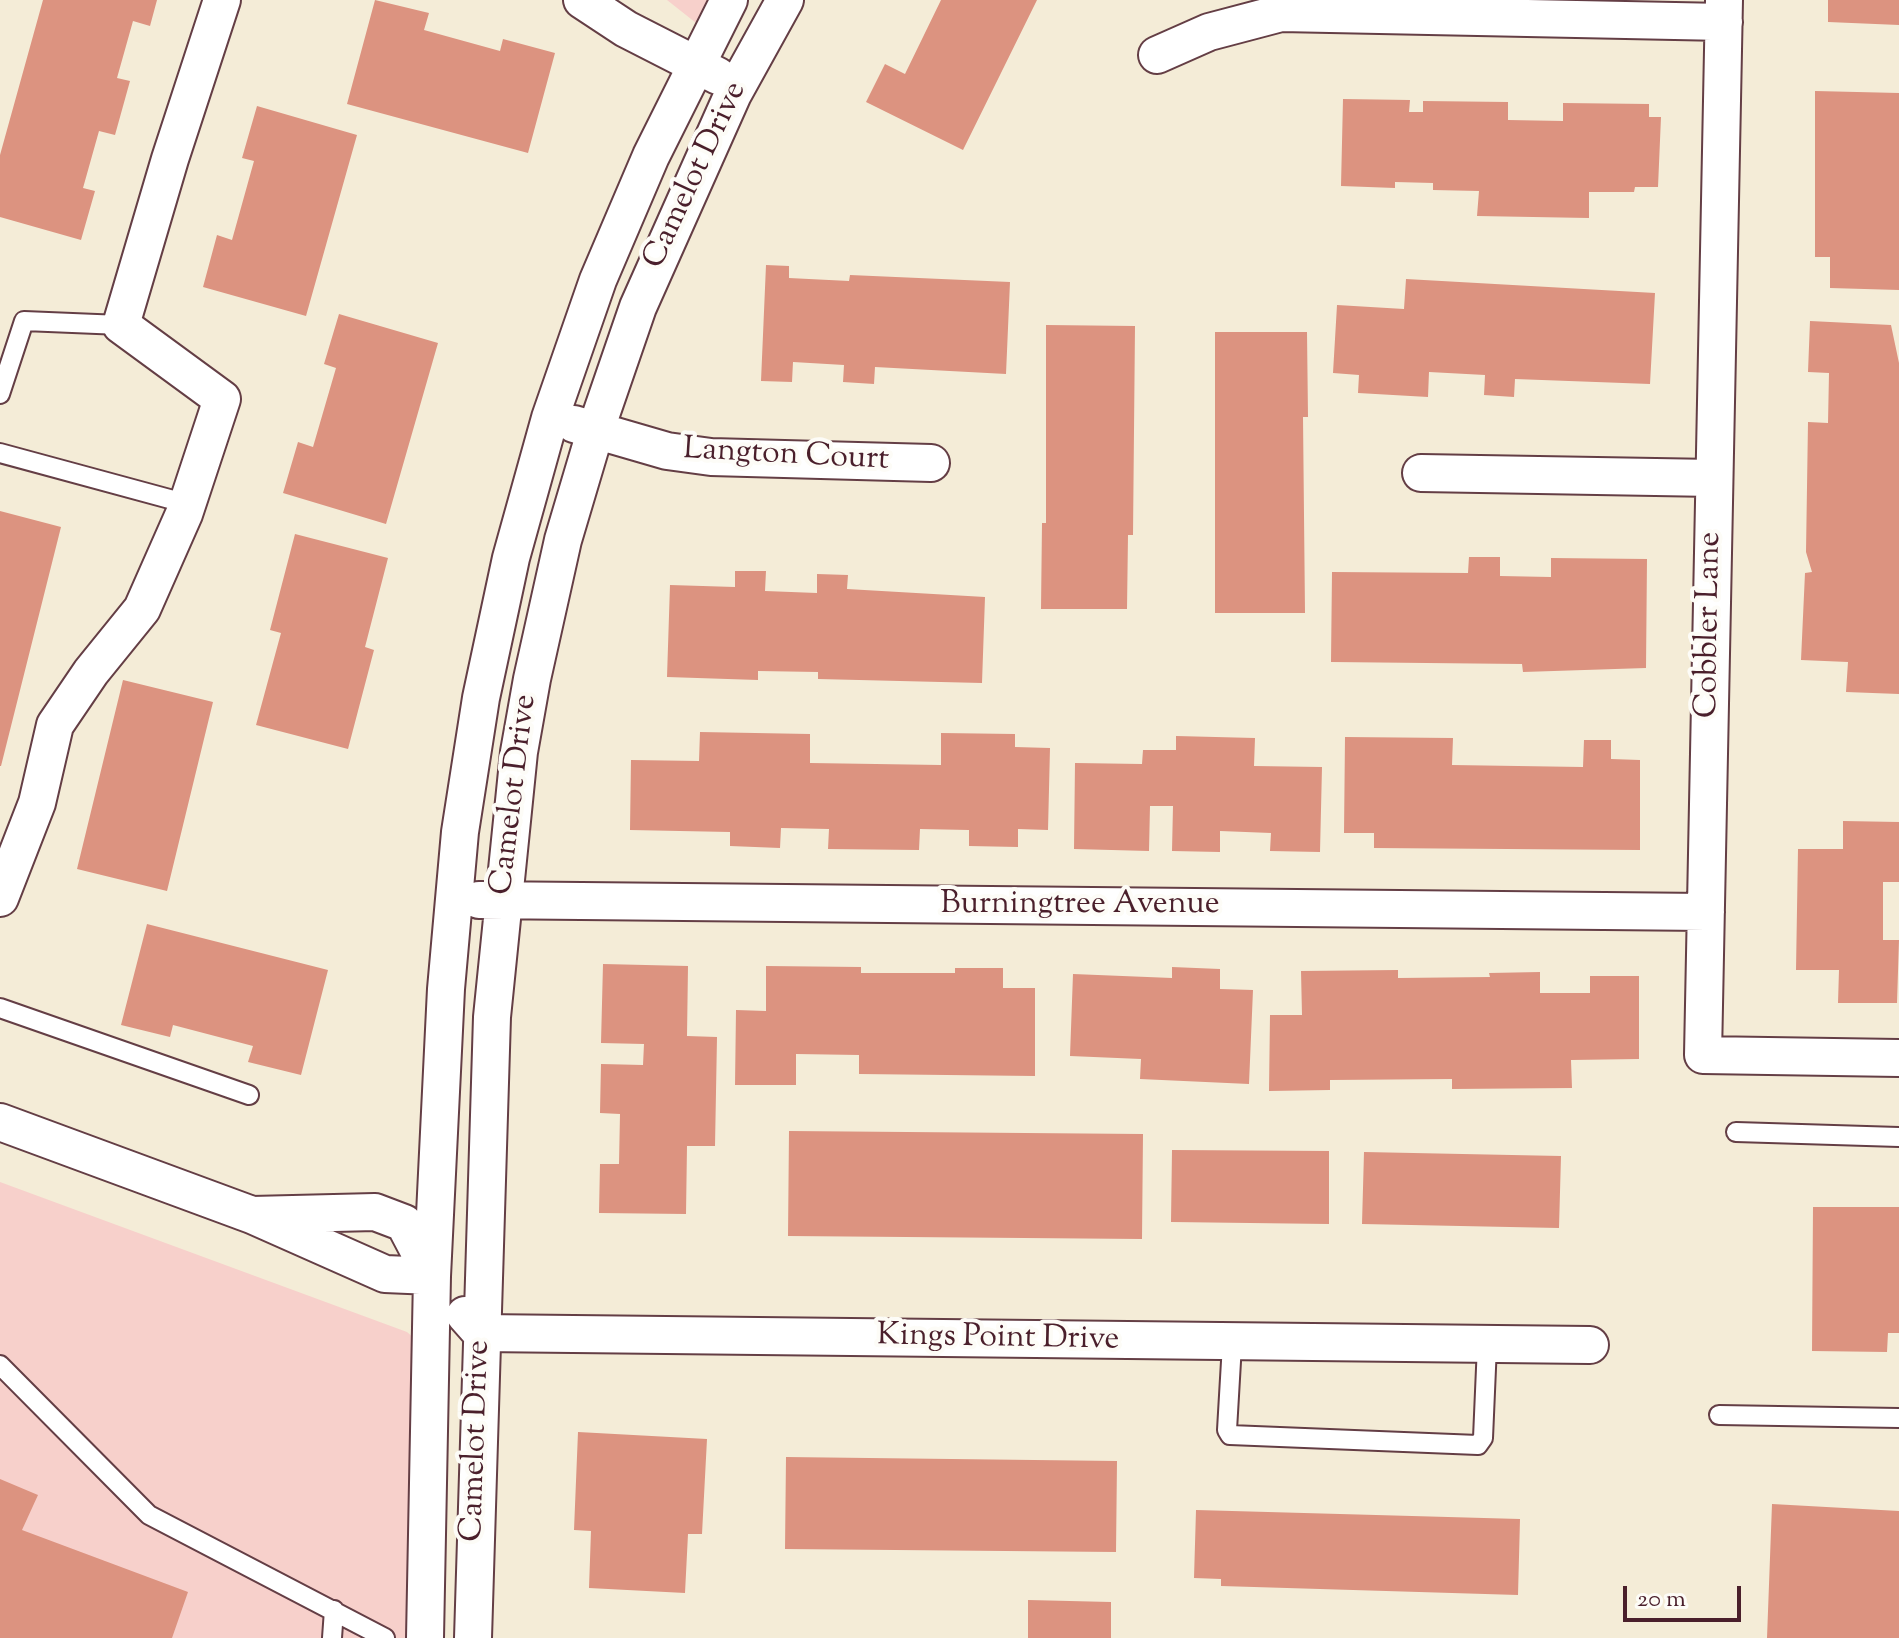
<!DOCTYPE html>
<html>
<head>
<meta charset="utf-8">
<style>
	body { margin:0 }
	#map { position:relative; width:1899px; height:1638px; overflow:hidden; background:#f4ecd7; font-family:"Sorts Mill Goudy",serif }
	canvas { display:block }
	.scale { position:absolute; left:1623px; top:1586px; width:118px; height:36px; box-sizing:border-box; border:4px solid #4a1f2b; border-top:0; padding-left:10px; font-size:24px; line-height:28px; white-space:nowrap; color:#4a1f2b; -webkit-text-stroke:6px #fdfcf7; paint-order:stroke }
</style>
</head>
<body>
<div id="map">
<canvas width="1899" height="1638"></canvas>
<div class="scale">20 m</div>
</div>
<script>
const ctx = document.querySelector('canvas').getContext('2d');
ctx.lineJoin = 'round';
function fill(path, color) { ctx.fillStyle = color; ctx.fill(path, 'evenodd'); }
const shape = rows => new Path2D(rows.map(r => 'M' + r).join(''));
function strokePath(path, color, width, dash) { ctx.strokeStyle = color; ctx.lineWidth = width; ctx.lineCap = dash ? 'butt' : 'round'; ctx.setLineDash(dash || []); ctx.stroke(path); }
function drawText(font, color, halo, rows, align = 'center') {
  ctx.font = font + ' "Sorts Mill Goudy",serif'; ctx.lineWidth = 8; ctx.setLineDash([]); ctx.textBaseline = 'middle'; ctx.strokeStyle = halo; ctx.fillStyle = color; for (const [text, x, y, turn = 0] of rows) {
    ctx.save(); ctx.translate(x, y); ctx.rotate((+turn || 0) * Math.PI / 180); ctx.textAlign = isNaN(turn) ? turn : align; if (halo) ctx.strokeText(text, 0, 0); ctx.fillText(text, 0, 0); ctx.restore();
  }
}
fill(shape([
	[667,0,732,0,710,34],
	[0,1182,407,1332,440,1361,434,1638,0,1638]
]), '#f7d0cb');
fill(shape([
	[43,0,157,0,150,26,133,21,117,78,130,81,115,135,99,131,83,188,95,191,81,240,0,217,0,155],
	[375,0,429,13,424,30,500,51,503,39,555,53,528,153,347,104],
	[941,0,1037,0,963,150,866,102,885,64,905,74],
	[1828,0,1899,0,1899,25,1828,22],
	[1815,91,1899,93,1899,290,1830,288,1830,257,1815,257],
	[1343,99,1410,100,1409,112,1423,112,1423,101,1508,102,1508,120,1563,121,1563,103,1649,104,1649,117,1661,117,1658,187,1635,187,1634,192,1589,192,1589,218,1477,216,1479,191,1433,190,1433,183,1395,182,1395,188,1341,186],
	[257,106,357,135,306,316,203,287,217,235,232,240,254,161,242,158],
	[766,265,789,266,789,278,849,281,850,275,1010,282,1006,374,875,367,874,384,843,382,844,365,793,362,792,382,761,381],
	[1406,279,1655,293,1650,384,1515,379,1514,397,1484,395,1485,375,1429,372,1428,397,1358,393,1359,375,1333,373,1337,305,1404,309],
	[339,314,438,343,386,524,283,493,298,442,313,447,336,368,324,364],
	[1810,321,1891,325,1899,363,1899,694,1846,692,1848,662,1801,660,1805,573,1812,572,1806,552,1808,422,1828,423,1829,373,1808,372],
	[1046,325,1135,326,1133,535,1128,535,1127,609,1041,609,1042,523,1046,523],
	[1215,332,1307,332,1308,417,1303,417,1305,613,1215,613],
	[0,511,61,527,1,766,0,766],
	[295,534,388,558,365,647,374,650,348,749,256,725,281,633,270,630],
	[1469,557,1500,557,1500,576,1551,577,1551,558,1647,559,1646,668,1523,672,1522,664,1331,662,1332,572,1468,573],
	[735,571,766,571,765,591,817,593,817,574,848,575,847,589,985,597,982,683,818,679,818,672,758,671,758,680,667,677,670,585,735,587],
	[123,680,213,702,167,891,77,869],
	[700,732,810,734,810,763,941,765,941,733,1015,734,1015,747,1050,748,1048,830,1018,829,1018,847,969,846,969,830,920,829,919,850,828,849,829,829,781,828,780,848,730,846,730,832,630,830,631,760,699,761],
	[1176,736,1255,738,1254,766,1322,767,1320,852,1270,851,1271,833,1220,831,1220,852,1172,851,1173,806,1150,806,1149,851,1074,849,1075,763,1142,764,1143,750,1176,750],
	[1345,737,1453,738,1452,765,1583,767,1584,740,1611,740,1611,759,1640,760,1640,850,1374,848,1374,833,1344,833],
	[1843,821,1899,822,1899,882,1883,882,1883,940,1899,940,1897,1003,1838,1003,1839,970,1796,970,1798,849,1843,849],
	[147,924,328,970,301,1075,248,1062,253,1046,173,1025,170,1037,121,1025],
	[603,964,688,966,687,1036,717,1037,715,1146,687,1146,686,1214,599,1213,600,1164,619,1164,620,1114,600,1113,601,1064,643,1065,644,1044,601,1043],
	[766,966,861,967,861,973,955,973,955,968,1003,968,1003,988,1035,988,1035,1076,859,1074,859,1055,796,1054,796,1085,735,1085,736,1010,766,1011],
	[1172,967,1220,969,1220,989,1253,990,1249,1084,1140,1079,1141,1059,1070,1056,1073,974,1172,978],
	[1398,970,1398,978,1490,977,1489,973,1540,972,1540,993,1590,993,1590,976,1639,976,1639,1059,1571,1060,1572,1088,1452,1089,1452,1079,1330,1080,1330,1090,1269,1091,1270,1015,1302,1015,1301,971],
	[789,1131,1143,1134,1142,1239,788,1236],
	[1172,1150,1329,1151,1329,1224,1171,1222],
	[1364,1152,1561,1156,1559,1228,1362,1224],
	[1813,1207,1899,1207,1899,1333,1888,1333,1887,1352,1812,1351],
	[578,1432,707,1439,702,1534,688,1534,685,1593,589,1588,591,1531,574,1530],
	[786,1457,1117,1461,1116,1552,785,1549],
	[0,1479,38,1495,22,1530,188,1592,172,1638,0,1638],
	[1772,1504,1899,1511,1899,1638,1767,1638],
	[1196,1510,1520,1519,1518,1595,1221,1586,1221,1579,1194,1578],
	[1028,1600,1111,1602,1111,1638,1028,1638]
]), '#dc9380');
const service = shape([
	[0,394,24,321,121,325],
	[0,453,188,504],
	[0,1008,249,1095],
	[1736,1132,1899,1137],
	[1232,1344,1227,1430,1230,1435,1478,1445,1483,1438,1487,1345],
	[0,1365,149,1515,385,1638],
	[1719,1415,1899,1418],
	[332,1638,334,1610]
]);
const minor = shape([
	[582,0,626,29,718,76],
	[1724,0,1703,1055,1899,1058],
	[1157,55,1209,32,1281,13,1724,22],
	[574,424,667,451,711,457,931,463],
	[1421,473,1714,478],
	[0,898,37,803,55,725,91,672,142,609,184,514,222,399,121,325,170,159,222,0],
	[479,900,1706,912],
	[0,1122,252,1215,385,1274,432,1276],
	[252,1215,375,1212,404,1223,432,1276],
	[465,1315,481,1333,1590,1345],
	[425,1638,432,1276,446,989,460,832,481,698,511,558,550,418,598,280,651,156,729,0],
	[473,1638,492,1017,519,752,532,679,563,540,596,429,638,307,733,94,785,0]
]);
strokePath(service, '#643e45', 22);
strokePath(minor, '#643e45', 40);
strokePath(service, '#fff', 18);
strokePath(minor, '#fff', 36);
drawText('32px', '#4a1f2b', '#fdfcf7', [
	["Camelot Drive",697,176,-65],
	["Langton Court",786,457,3],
	["Cobbler Lane",1711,625,-89],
	["Camelot Drive",516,795,-83],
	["Burningtree Avenue",1080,907],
	["Kings Point Drive",998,1340,1],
	["Camelot Drive",478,1441,-88]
]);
</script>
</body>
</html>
